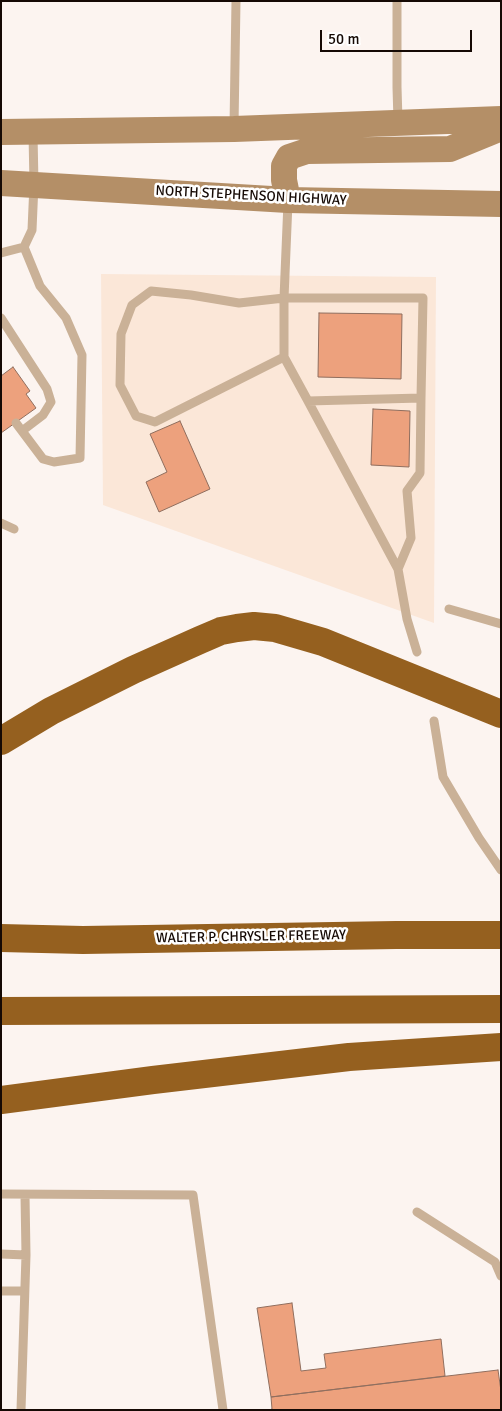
<!DOCTYPE html>
<html>
<head>
<meta charset="utf-8">
<style>
	body { margin:0 }
	#map { position:relative; width:502px; height:1411px; overflow:hidden; background:#fcf4f0; font-family:Signika,sans-serif }
	canvas { display:block }
	.frame { position:absolute; inset:0; border:2px solid #150904; pointer-events:none }
	.scale { position:absolute; left:320px; top:30px; width:152px; height:22px; box-sizing:border-box; border:2px solid #150904; border-top:0; padding-left:6px; font-size:15px; line-height:18px; white-space:nowrap; color:#150904; -webkit-text-stroke:4px #fff; paint-order:stroke }
</style>
</head>
<body>
<div id="map">
<canvas width="502" height="1411"></canvas>
<div class="frame"></div>
<div class="scale">50 m</div>
</div>
<script>
const ctx = document.querySelector('canvas').getContext('2d');
ctx.lineJoin = 'round';
function fill(path, color) { ctx.fillStyle = color; ctx.fill(path, 'evenodd'); }
const shape = rows => new Path2D(rows.map(r => 'M' + r).join(''));
function strokePath(path, color, width, dash) { ctx.strokeStyle = color; ctx.lineWidth = width; ctx.lineCap = dash ? 'butt' : 'round'; ctx.setLineDash(dash || []); ctx.stroke(path); }
function drawText(font, color, halo, rows, align = 'center') {
  ctx.font = font + ' Signika,sans-serif'; ctx.lineWidth = 5; ctx.setLineDash([]); ctx.textBaseline = 'middle'; ctx.strokeStyle = halo; ctx.fillStyle = color; for (const [text, x, y, turn = 0] of rows) {
    ctx.save(); ctx.translate(x, y); ctx.rotate((+turn || 0) * Math.PI / 180); ctx.textAlign = isNaN(turn) ? turn : align; if (halo) ctx.strokeText(text, 0, 0); ctx.fillText(text, 0, 0); ctx.restore();
  }
}
fill(shape([
	[101,274,436,277,434,623,103,505]
]), '#fbe7d8');
const building = shape([
	[319,313,402,314,401,379,318,377,319,313],
	[13,367,30,391,26,394,36,408,1,433,1,376,13,367],
	[373,409,410,411,409,467,371,465,373,409],
	[180,421,210,489,159,512,146,482,167,472,150,434,180,421],
	[292,1303,301,1371,326,1368,324,1354,441,1339,445,1376,271,1397,257,1308,292,1303],
	[498,1370,501,1391,501,1410,269,1410,272,1409,271,1397,498,1370]
]);
fill(building, '#eda17d');
strokePath(building, '#906e5e', 1);
strokePath(shape([
	[397,1,397,87,398,121],
	[234,126,236,1],
	[288,202,284,298,284,357,308,401,421,398,420,473,407,491,411,538,398,569,407,619,417,652],
	[1,253,24,247],
	[1,318,47,389,51,402,43,415,22,431],
	[284,357,155,422,136,416,120,385,121,334,132,305,151,291,191,295,239,303,284,298,423,298,421,398],
	[308,401,398,569],
	[16,423,43,459,54,462,80,458,82,355,66,318,40,286,24,247,32,230,34,184,33,134],
	[1,523,14,529],
	[449,609,501,624],
	[434,721,443,777,479,838,501,870],
	[1,1194,193,1195,223,1410],
	[417,1212,495,1262,501,1276],
	[1,1254,26,1255],
	[1,1291,24,1291],
	[21,1410,26,1255,25,1195]
]), '#cab197', 9);
strokePath(shape([
	[1,132,234,129,501,119],
	[1,183,288,200,501,204],
	[288,200,284,180,284,166,289,157,307,151,450,149,501,128]
]), '#b48f67', 26);
strokePath(shape([
	[1,741,51,711,133,670,200,640,221,631,237,628,254,626,275,628,323,642,501,714],
	[1,938,83,940,396,935,501,935],
	[1,1011,501,1009],
	[1,1100,153,1080,349,1057,501,1047]
]), '#95601f', 28);
drawText('14px', '#150904', '#fff', [
	["NORTH STEPHENSON HIGHWAY",251,196,3],
	["WALTER P. CHRYSLER FREEWAY",251,937,-1]
]);
</script>
</body>
</html>
